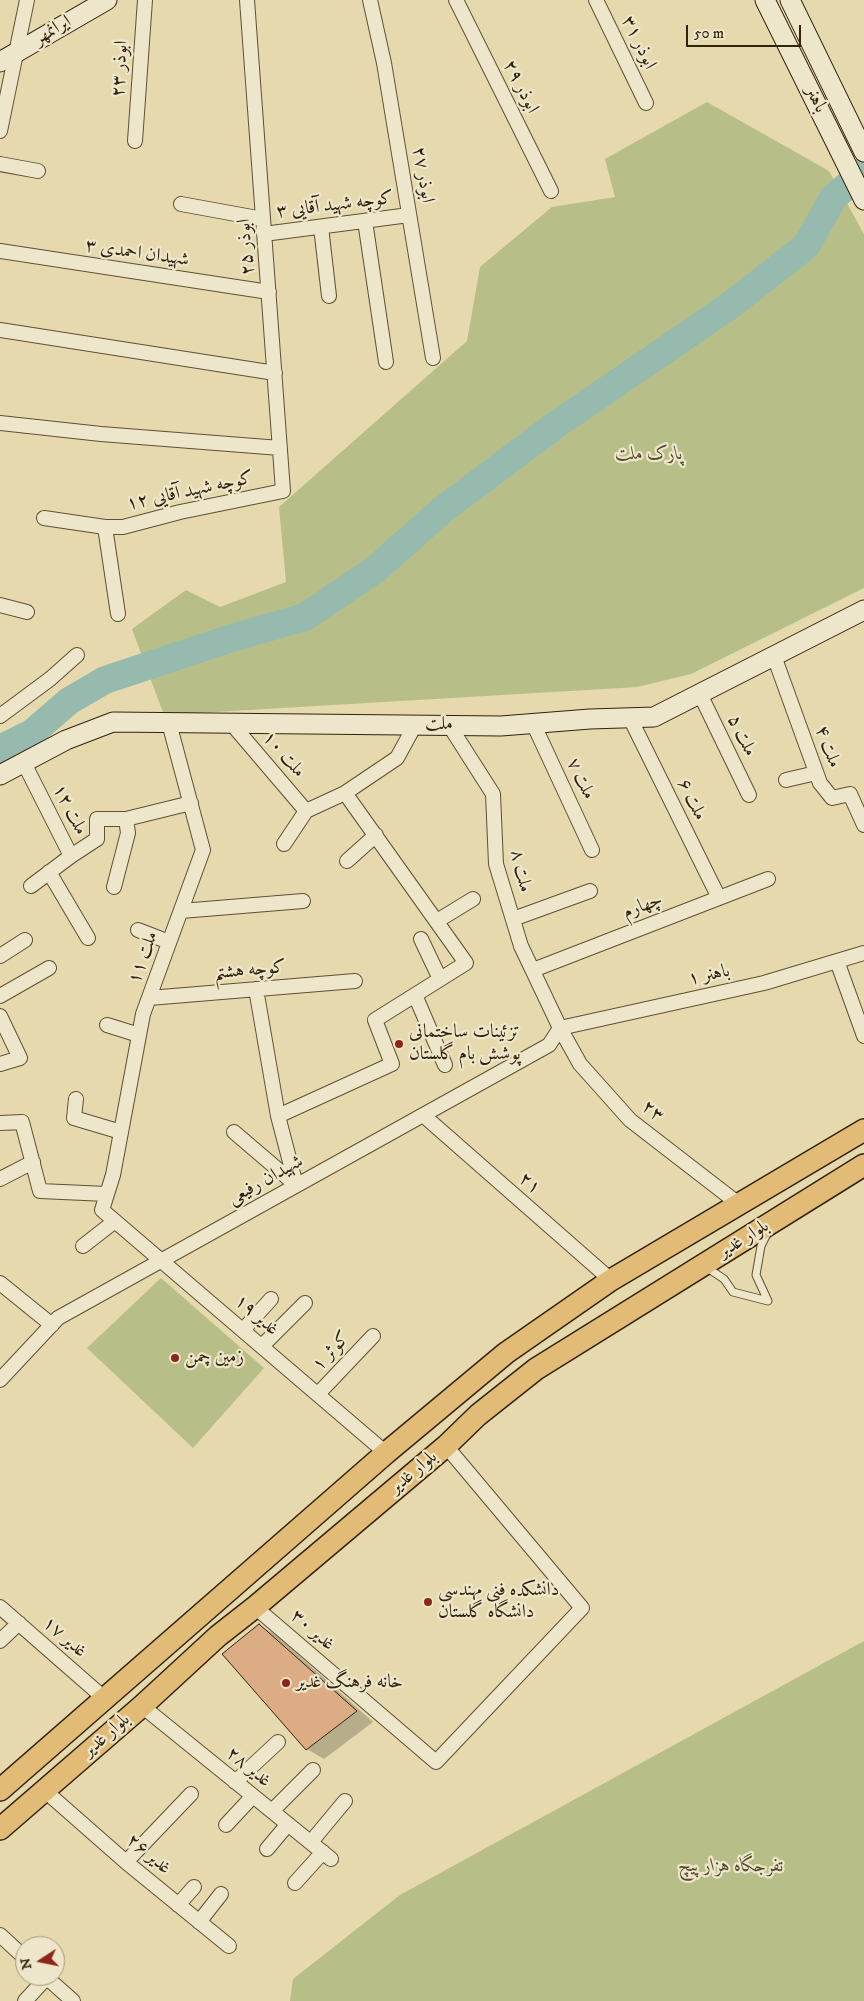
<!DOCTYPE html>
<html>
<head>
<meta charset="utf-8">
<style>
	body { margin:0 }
	#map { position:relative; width:864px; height:2001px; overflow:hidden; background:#e5d9ad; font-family:"IM FELL DW Pica",serif }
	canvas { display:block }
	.north { position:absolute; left:15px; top:1936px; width:50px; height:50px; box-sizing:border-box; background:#eee6ca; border:1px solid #a3987e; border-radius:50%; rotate:259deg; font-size:14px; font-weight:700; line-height:20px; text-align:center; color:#32230d }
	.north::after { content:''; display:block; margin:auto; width:18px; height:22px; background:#8f2418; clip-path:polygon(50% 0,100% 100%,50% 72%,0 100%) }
	.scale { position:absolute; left:686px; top:25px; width:115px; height:22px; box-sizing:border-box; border:2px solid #32230d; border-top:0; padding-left:6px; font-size:15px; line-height:18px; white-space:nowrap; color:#32230d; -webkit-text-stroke:4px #eee6ca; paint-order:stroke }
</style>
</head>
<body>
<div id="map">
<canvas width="864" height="2001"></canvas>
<div class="north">N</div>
<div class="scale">50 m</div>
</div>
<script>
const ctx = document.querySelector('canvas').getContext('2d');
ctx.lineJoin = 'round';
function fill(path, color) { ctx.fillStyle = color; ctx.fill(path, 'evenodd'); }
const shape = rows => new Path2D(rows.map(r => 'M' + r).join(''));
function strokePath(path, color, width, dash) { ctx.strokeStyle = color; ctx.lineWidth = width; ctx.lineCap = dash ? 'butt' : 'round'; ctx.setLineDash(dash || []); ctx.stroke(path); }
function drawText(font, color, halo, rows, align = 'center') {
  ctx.font = font + ' "IM FELL DW Pica",Amiri,serif'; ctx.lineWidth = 4.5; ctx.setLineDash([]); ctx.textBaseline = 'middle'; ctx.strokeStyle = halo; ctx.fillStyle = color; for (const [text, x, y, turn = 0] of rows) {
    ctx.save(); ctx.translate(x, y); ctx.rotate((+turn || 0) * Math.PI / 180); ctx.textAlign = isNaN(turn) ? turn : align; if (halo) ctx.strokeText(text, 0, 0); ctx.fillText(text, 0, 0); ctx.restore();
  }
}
fill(shape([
	[707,102,829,171,864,234,864,588,691,674,637,687,164,715,132,629,186,590,220,607,286,582,279,507,467,341,480,267,552,207,615,197,605,159],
	[161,1278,264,1368,193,1448,87,1348],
	[864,1641,864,2001,290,2001,293,1979,400,1895]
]), '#b7be88');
fill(shape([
	[259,1625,276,1635,373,1722,324,1759,307,1749]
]), '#0003');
strokePath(shape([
	[0,749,32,733,69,701,105,680,235,637,305,617,376,569,441,511,557,424,728,307,806,246,833,198,864,171]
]), '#96baad', 28);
const building = shape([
	[259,1624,357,1711,306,1750,222,1654,259,1624]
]);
fill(building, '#dcac84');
strokePath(building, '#32230d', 1);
const service = shape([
	[706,1267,724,1279,733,1292,768,1301,756,1275,761,1246,768,1232]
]);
const minor = shape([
	[370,0,384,63,433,358],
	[456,0,551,191],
	[596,0,646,103],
	[0,131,27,0],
	[135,141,145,0],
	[0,164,38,171],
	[181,204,263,219],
	[365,221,386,362],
	[321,227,329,296],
	[264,234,409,215],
	[0,251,269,292],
	[0,330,275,373],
	[0,423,101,434,280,448],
	[44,518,105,527,123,527,180,512,283,491,247,0],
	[105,527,118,614],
	[0,605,27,612],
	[774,656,820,783,832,798,850,794,864,825],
	[700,694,749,795],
	[0,716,50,679,77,655],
	[630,718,719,898],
	[169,723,203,850,143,1014,113,1175,102,1210,386,1453],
	[231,723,306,811],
	[533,723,592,850],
	[449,725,493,794,496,864,521,946,560,1028,580,1064,630,1120,740,1205],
	[24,763,71,856,31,886],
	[786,780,816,773],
	[284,844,306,811,345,793,397,758,415,725],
	[71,856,97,839,97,819,126,819,191,803],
	[347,861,376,835],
	[49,872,88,938],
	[114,887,128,833,126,819],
	[181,911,303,901],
	[513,919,590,891],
	[437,921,473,899],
	[138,930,169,942],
	[421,939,440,979],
	[0,956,25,940],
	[837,961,864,1036],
	[533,970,768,879],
	[256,989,278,1116,296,1185],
	[415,995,445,1065],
	[0,996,49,968],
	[149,998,355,981],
	[0,1016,20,1058,0,1064],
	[107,1025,139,1035],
	[560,1028,764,983,864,953],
	[76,1099,74,1118,121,1132],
	[423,1115,611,1280],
	[278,1116,392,1064,375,1020,466,963,345,793],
	[0,1123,22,1122,40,1191,107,1194],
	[234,1132,296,1185],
	[0,1179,33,1162],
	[83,1246,115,1221],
	[0,1283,52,1325],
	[243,1330,271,1299],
	[262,1346,305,1303],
	[0,1380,58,1318,549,1045,560,1028],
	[318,1394,373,1336],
	[0,1607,104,1698],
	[255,1607,436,1762,582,1608,446,1446],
	[0,1641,19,1623],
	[142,1706,331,1859],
	[235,1782,278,1742],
	[44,1790,126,1862,229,1946],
	[272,1811,313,1770],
	[226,1825,253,1796],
	[311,1842,345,1801],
	[267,1849,288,1824],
	[126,1862,191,1794],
	[295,1883,323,1852],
	[178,1905,194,1887],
	[199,1922,221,1894],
	[0,1935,25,1958],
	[45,1976,73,2001],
	[25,2001,47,1977]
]);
const secondary = shape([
	[765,0,864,200],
	[790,0,864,152],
	[0,62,107,0],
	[0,775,66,740,113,722,501,726,590,719,654,717,864,610]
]);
const primary = shape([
	[0,1790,386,1453,506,1353,611,1280,864,1130],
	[0,1829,142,1706,218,1636,255,1607,446,1446,478,1415,536,1369,864,1165]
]);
strokePath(service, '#5f5035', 9);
strokePath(minor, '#5f5035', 16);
strokePath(secondary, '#32230d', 21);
strokePath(primary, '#32230d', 24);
strokePath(service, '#eee6ca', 7);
strokePath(minor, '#eee6ca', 14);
strokePath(secondary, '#eee6ca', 19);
strokePath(primary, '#e2bc76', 21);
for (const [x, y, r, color] of [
	[399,1044,5,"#8f2418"],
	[175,1358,5,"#8f2418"],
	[428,1602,5,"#8f2418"],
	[286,1683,5,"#8f2418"]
]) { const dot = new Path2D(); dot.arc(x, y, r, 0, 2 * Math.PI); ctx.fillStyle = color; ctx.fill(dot); strokePath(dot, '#eee6ca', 2); }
drawText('19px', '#32230d', '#eee6ca', [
	["ایرانمهر",53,31,-30],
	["ابوذر ۳۱",638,43,64],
	["۲۳ ابوذر",121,69,-86],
	["ابوذر ۲۹",520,87,63],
	["باهنر",815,100,64],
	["ابوذر ۲۷",422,175,80],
	["کوچه شهید آقایی ۳",335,206,-7],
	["ابوذر ۲۵",247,247,-94],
	["شهیدان احمدی ۳",137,254,8],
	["کوچه شهید آقایی ۱۲",190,492,-12],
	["ملت",439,725],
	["۵ ملت",741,736,64],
	["۴ ملت",827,747,70],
	["ملت ۱۰",283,755,49],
	["۷ ملت",580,779,65],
	["۶ ملت",691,800,64],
	["۱۲ ملت",69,810,63],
	["۸ ملت",520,871,77],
	["چهارم",643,907,-21],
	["۱۱ ملت",144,958,-70],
	["کوچه هشتم",250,971,-5],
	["باهنر ۱",709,976,-12],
	["۲۳",652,1112,40],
	["شهیدان رفیعی",266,1181,-29],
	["۲۱",529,1184,41],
	["بلوار غدیر",744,1240,-32],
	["۱۹ غدیر",256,1316,41],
	["۱ کوثر",332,1352,-47],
	["بلوار غدیر",414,1473,-40],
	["غدیر ۳۰",312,1631,41],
	["۱۷ غدیر",64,1638,41],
	["بلوار غدیر",107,1736,-41],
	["۲۸ غدیر",248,1768,39],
	["۲۶ غدیر",148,1855,40]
]);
drawText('italic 19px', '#534a2c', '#eee6ca', [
	["پارک ملت",649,455],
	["تفرجگاه هزار پیچ",731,1867]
]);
drawText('19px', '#32230d', '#eee6ca', [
	["تزئینات ساختمانی",409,1033],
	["پوشش بام گلستان",409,1055],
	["زمین چمن",185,1358],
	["دانشکده فنی مهندسی",438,1591],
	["دانشگاه گلستان",438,1613],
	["خانه فرهنگ غدیر",296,1683]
], 'left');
</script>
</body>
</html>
